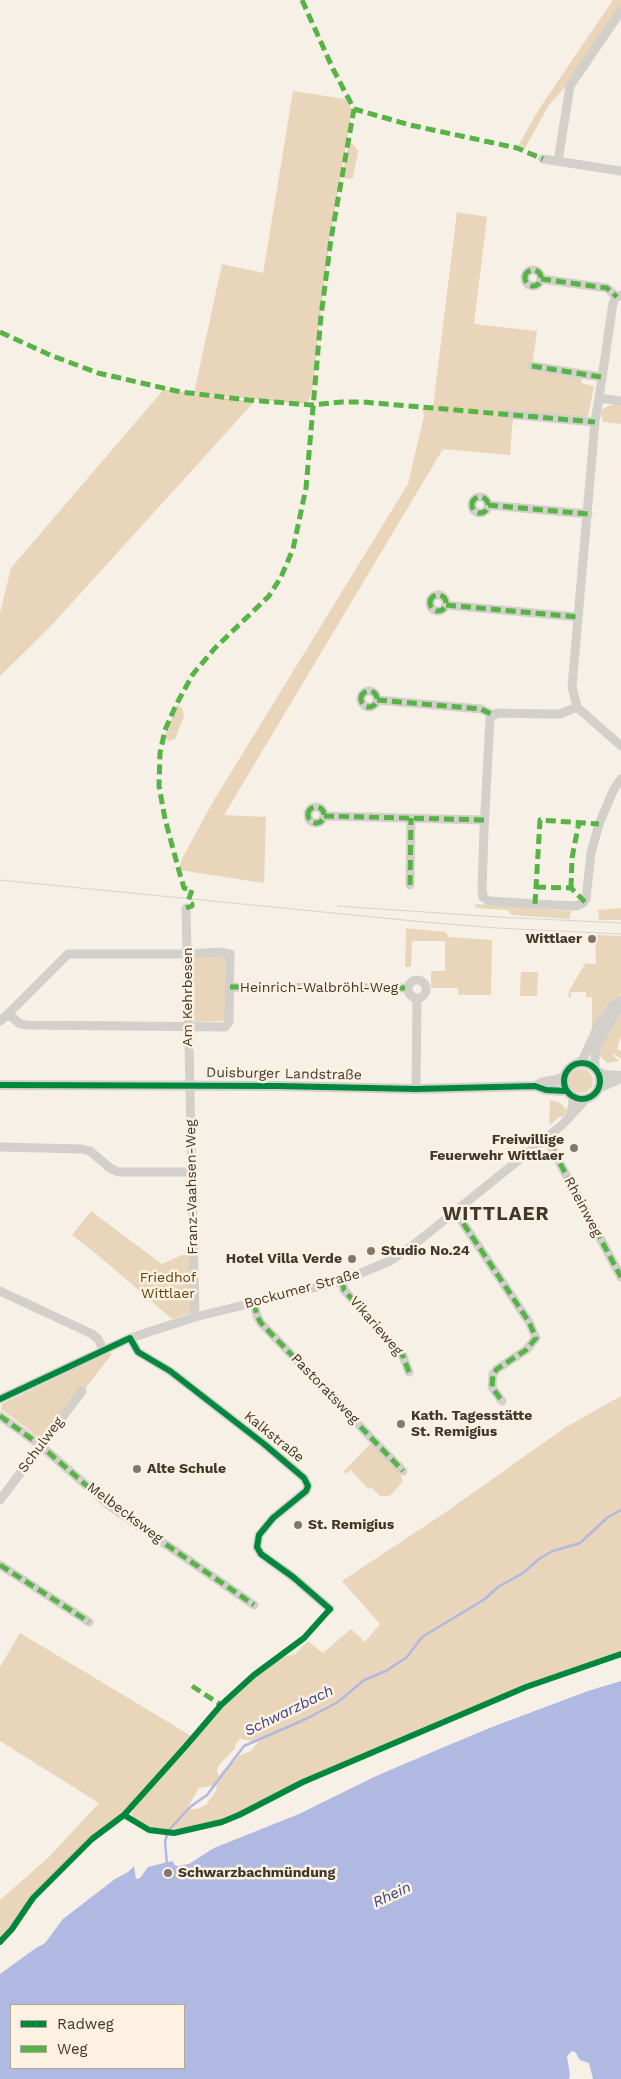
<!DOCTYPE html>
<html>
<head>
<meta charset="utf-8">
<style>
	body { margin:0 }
	#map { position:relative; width:621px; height:2079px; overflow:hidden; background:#f7f0e7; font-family:"Work Sans",sans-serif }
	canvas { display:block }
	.legend { position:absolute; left:10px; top:2004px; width:175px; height:65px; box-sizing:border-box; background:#fdf1e1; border:1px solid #b1a799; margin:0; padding:6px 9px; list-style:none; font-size:15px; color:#40382d }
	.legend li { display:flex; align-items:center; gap:10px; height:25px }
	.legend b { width:25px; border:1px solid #b1a799 }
</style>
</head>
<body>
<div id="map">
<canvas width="621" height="2079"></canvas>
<ul class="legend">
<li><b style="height:6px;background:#00873e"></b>Radweg</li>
<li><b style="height:6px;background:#57b346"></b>Weg</li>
</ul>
</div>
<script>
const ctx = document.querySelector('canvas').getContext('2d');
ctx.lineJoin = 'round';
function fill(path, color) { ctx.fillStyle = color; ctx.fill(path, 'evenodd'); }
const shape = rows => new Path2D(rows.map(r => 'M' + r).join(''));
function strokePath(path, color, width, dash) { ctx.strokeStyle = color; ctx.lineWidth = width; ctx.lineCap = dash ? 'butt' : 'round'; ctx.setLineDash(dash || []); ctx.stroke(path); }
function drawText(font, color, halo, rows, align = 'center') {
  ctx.font = font + ' "Work Sans",sans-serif'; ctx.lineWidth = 5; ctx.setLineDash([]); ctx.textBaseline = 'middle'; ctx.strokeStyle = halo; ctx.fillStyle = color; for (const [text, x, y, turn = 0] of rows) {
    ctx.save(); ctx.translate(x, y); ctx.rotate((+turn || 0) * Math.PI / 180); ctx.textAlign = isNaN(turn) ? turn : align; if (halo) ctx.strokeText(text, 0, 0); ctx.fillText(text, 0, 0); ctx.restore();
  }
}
fill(shape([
	[613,0,621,0,621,7,569,83,549,105,524,150,517,148,539,109],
	[293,91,345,99,352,110,330,239,320,316,314,380,310,398,307,402,300,404,194,393,222,264,263,273],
	[349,142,355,146,358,151,353,178,348,179,342,176],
	[457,212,487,217,474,324,537,331,532,366,582,375,581,383,594,386,588,416,575,418,513,417,510,455,443,449,224,815,266,817,264,883,179,870,182,859,211,805,408,484,424,416,422,408,433,407],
	[164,389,254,402,50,627,0,676,0,613,11,568],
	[621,404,621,424,603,422,601,413,603,409,611,405],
	[177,705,182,708,184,716,175,739,169,741,164,738],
	[476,904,572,911,570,914,570,919,512,915,508,910,475,908],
	[621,908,621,920,599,920,598,910],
	[406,928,445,932,449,937,492,940,491,995,458,995,458,988,431,988,431,971,445,971,445,941,412,941,411,967,405,967],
	[595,935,621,936,621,993,594,1029,592,1029,592,997,586,997,586,992,571,992,571,997,568,997,569,991,586,962,589,964,596,964],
	[192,956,226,956,225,1019,223,1021,196,1022,192,1019],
	[521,972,538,972,537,996,520,996],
	[621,1012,621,1036,617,1049,621,1051,621,1059,614,1054,613,1056,619,1061,607,1063,598,1054,604,1039,608,1036],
	'569 1081a12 12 0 1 1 24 0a12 12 0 1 1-24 0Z',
	[550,1100,559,1102,567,1110,564,1116,559,1117,549,1126],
	[91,1211,162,1264,182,1255,191,1255,192,1311,188,1314,172,1319,100,1257,72,1235],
	[109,1352,112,1354,83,1391,41,1439,1,1409,2,1404],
	[621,1396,621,1653,526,1686,303,1781,240,1814,212,1825,182,1832,161,1832,149,1829,134,1820,132,1814,134,1805,222,1705,261,1670,279,1658,295,1654,308,1641,323,1653,351,1629,365,1642,380,1624,342,1581,443,1514,566,1427],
	[240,1739,258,1742,251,1751,238,1756,235,1761,223,1770,219,1776,217,1771,219,1765,235,1748,236,1743],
	[217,1785,216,1791,206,1805,197,1809,187,1809,199,1788],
	[372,1442,399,1470,403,1481,391,1495,387,1496,380,1496,371,1487,368,1489,351,1470,346,1474,344,1471],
	[20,1633,193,1737,120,1816,92,1838,33,1897,12,1929,0,1941,0,1900,49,1857,99,1803,0,1741,0,1667]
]), '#e9d5b9');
fill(shape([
	[621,1681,621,2079,593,2079,589,2063,580,2060,575,2052,572,2051,567,2056,570,2075,569,2079,0,2079,0,1974,33,1950,45,1943,63,1919,115,1879,128,1872,134,1866,136,1879,140,1878,148,1867,172,1861,176,1866,189,1864,214,1848,299,1814,374,1777,437,1750,492,1727,588,1691],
	[11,2005,184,2005,184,2068,11,2068]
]), '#b0b9e2');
strokePath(shape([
	[167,1865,165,1841,169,1830,190,1807,207,1795,244,1746,306,1719,338,1702,364,1680,386,1671,407,1657,422,1637,485,1599,498,1587,523,1573,540,1558,553,1551,580,1543,608,1517,621,1510]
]), '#b0b9e2', 2.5);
strokePath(shape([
	[543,159,621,171],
	[558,161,570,86,621,11],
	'525 278a8 8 0 1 1 16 0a8 8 0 1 1-16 0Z',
	[541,279,607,288,617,297],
	[621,295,615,298,613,303,599,398,621,401],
	[532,366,601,377],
	[599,398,595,422,572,687,577,707,621,746],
	[505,414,595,422],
	'472 505a8 8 0 1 1 16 0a8 8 0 1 1-16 0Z',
	[488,505,588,514],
	'430 603a8 8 0 1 1 16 0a8 8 0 1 1-16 0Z',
	[446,605,578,617],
	'361 699a8 8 0 1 1 16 0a8 8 0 1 1-16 0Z',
	[377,700,481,709,493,715],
	[577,707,560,714,551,714,497,713,490,718,484,830,482,890,483,897,489,901,535,904,576,906,583,903,586,899,591,853,599,824,614,789,621,779],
	'308 815a8 8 0 1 1 16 0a8 8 0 1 1-16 0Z',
	[324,816,484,820],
	[410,885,411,818],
	[186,908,195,1317],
	[219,952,230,954,229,1022,225,1027,27,1025,20,1024,8,1014,68,954,188,954,219,952],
	'408 989a9 9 0 1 1 18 0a9 9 0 1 1-18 0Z',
	[230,987,408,988],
	[0,1021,8,1014],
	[578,1063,583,1059,598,1026,613,1005,621,1000],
	[595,1068,595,1055,598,1044,621,1003],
	[416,1089,417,998],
	[570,1117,573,1103,572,1095],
	[546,1137,621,1277],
	[0,1147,82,1149,90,1151,110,1168,118,1172,192,1172],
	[455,1211,529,1322,536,1338,526,1350,497,1369,493,1374,492,1387,502,1401],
	[342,1281,344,1290,403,1356,409,1372],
	[0,1291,92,1334,98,1339,103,1349],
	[254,1303,257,1316,261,1323,403,1471],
	[130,1338,138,1352,170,1371,264,1444,304,1478,308,1486,306,1491,273,1518,259,1535,257,1547,261,1554,293,1577,330,1609],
	[0,1399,130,1338,195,1317,342,1281,390,1261,416,1243,562,1125,587,1098],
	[0,1416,40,1445,110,1506,254,1605],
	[0,1500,82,1391],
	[0,1565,89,1622]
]), '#d3d0cc', 9);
strokePath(shape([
	'564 1081a18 18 0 1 1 36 0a18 18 0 1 1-36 0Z',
	[597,1071,604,1075,621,1076],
	[0,1085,278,1086,416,1089,535,1086,546,1090,567,1091],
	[535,1086,544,1082,557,1080,565,1076],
	[598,1088,621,1078]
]), '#d3d0cc', 10);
strokePath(shape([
	[0,880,424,922,497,928,621,934],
	[337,906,498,917,621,923]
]), '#d5d3d0', 1);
strokePath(shape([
	[302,0,333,69,354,109,410,125,517,148,543,159],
	'525 278a8 8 0 1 1 16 0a8 8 0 1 1-16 0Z',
	[541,279,607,288,617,297],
	[0,332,50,355,98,373,181,392,248,400,312,405,342,402,363,402,595,422],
	[532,366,601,377],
	'472 505a8 8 0 1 1 16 0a8 8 0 1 1-16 0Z',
	[488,505,588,514],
	'430 603a8 8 0 1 1 16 0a8 8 0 1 1-16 0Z',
	[446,605,578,617],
	'361 699a8 8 0 1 1 16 0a8 8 0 1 1-16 0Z',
	[377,700,481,709,493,715],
	'308 815a8 8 0 1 1 16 0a8 8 0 1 1-16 0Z',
	[324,816,484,820],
	[410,885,411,818],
	[536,887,571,888,585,902],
	[571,888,572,858,579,822],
	[535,904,540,820,599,824],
	[186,908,192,906,192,904,188,901,192,890,184,888,179,871,165,819,159,786,160,753,165,730,176,705,193,674,215,648,269,596,281,577,293,549,306,488,321,316,331,239,354,109],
	[230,987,408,988],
	[546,1137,621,1277],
	[455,1211,529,1322,536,1338,526,1350,497,1369,493,1374,492,1387,502,1401],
	[342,1281,344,1290,403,1356,409,1372],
	[254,1303,257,1316,261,1323,403,1471],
	[0,1416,40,1445,110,1506,254,1605],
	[0,1565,89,1622],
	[192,1686,221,1705]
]), '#57b346', 5, [10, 5]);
strokePath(shape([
	'564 1081a18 18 0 1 1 36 0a18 18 0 1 1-36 0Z',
	[0,1085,278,1086,416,1089,535,1086,546,1090,567,1091],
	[0,1399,130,1338,138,1352,170,1371,264,1444,304,1478,308,1486,306,1491,273,1518,259,1535,257,1547,261,1554,293,1577,330,1609,304,1638,254,1675,221,1705,185,1747,124,1815,92,1839,33,1898,12,1929,0,1942],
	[124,1815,149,1830,174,1833,222,1822,239,1815,303,1782,526,1687,621,1654]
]), '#00873e', 6);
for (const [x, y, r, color] of [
	[592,939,5,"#80786e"],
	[574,1148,5,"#80786e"],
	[371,1251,5,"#80786e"],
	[352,1259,5,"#80786e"],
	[401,1424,5,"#80786e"],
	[137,1469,5,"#80786e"],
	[298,1525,5,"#80786e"],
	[168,1873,5,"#80786e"]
]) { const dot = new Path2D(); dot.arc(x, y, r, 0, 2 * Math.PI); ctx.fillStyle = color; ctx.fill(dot); strokePath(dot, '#fdf1e1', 2); }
drawText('bold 14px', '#40382d', '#fdf1e1', [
	["Wittlaer",582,939,"right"],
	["Freiwillige",564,1140,"right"],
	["Feuerwehr Wittlaer",564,1156,"right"],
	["Studio No.24",381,1251],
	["Hotel Villa Verde",342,1259,"right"],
	["Kath. Tagesstätte",411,1416],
	["St. Remigius",411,1432],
	["Alte Schule",147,1469],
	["St. Remigius",308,1525],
	["Schwarzbachmündung",178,1873]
], 'left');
drawText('14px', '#40382d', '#fdf1e1', [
	["Heinrich-Walbröhl-Weg",319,988],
	["Am Kehrbesen",188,997,-90],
	["Duisburger Landstraße",284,1074,1],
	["Franz-Vaahsen-Weg",192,1187,-91],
	["Rheinweg",583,1207,62],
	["Bockumer Straße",302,1289,-15],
	["Vikarieweg",376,1326,49],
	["Pastoratsweg",325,1389,46],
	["Kalkstraße",274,1437,39],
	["Schulweg",41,1445,-53],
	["Melbecksweg",125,1513,37]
]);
drawText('14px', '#5f4211', '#fdf1e1', [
	["Friedhof",168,1278],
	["Wittlaer",168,1294]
]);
drawText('italic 15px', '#37428d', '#fdf1e1', [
	["Schwarzbach",289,1711,-26],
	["Rhein",392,1895,-25]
]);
ctx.letterSpacing = '1px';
drawText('bold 19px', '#40382d', '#fdf1e1', [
	["WITTLAER",496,1214]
]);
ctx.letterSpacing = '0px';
</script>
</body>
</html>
